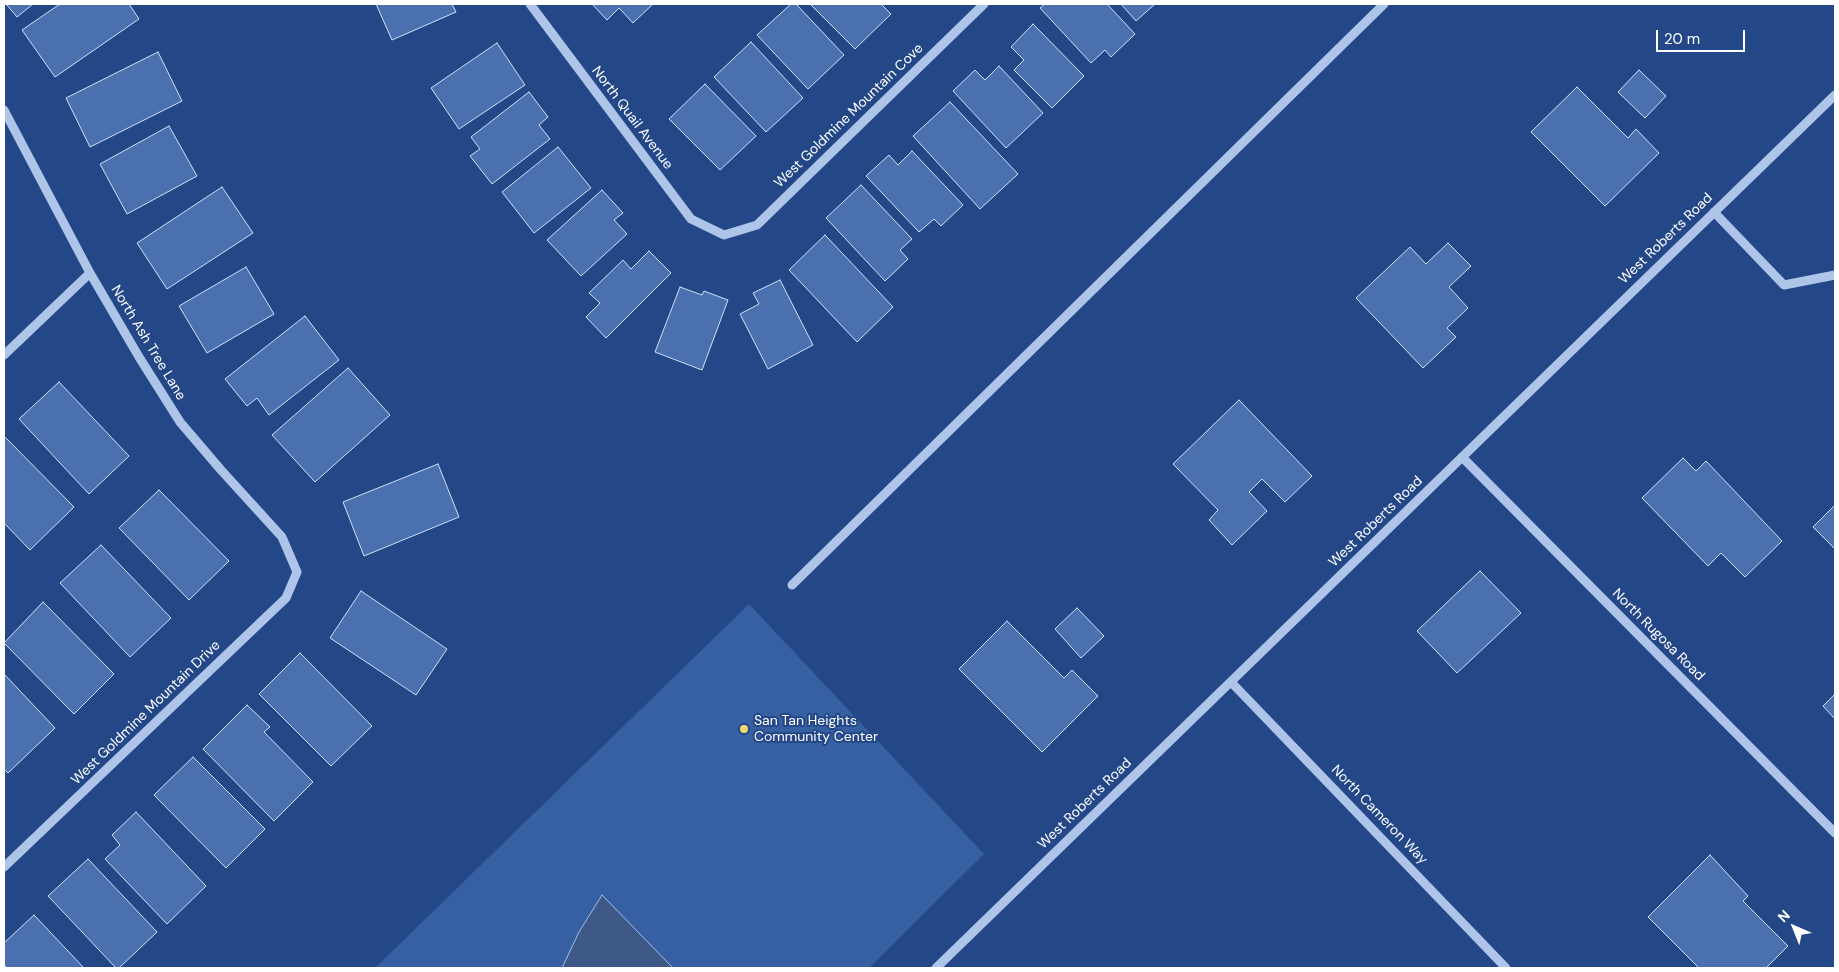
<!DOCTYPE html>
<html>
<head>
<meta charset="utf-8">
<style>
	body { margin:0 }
	#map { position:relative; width:1839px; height:972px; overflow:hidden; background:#234787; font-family:"DM Sans",sans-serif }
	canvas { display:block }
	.frame { position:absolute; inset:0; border:5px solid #fff; pointer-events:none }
	.north { position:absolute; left:1769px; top:902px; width:50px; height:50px; -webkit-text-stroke:4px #234787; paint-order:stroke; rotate:316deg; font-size:14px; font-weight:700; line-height:20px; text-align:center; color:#fff }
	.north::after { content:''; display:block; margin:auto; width:18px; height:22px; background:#fff; clip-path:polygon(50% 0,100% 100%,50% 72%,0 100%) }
	.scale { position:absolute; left:1656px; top:30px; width:89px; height:22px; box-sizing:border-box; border:2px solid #fff; border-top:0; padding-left:6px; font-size:15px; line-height:18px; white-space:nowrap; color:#fff; -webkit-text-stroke:4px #234787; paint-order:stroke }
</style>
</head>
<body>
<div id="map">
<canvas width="1839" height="972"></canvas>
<div class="frame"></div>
<div class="north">N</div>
<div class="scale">20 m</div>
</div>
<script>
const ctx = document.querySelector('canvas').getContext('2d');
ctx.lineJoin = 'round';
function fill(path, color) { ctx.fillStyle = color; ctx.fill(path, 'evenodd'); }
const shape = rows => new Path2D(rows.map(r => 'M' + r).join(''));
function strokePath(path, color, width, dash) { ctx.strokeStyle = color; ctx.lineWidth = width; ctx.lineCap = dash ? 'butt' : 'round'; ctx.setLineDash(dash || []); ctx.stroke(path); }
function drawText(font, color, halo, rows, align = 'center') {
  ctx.font = font + ' "DM Sans",sans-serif'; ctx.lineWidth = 4; ctx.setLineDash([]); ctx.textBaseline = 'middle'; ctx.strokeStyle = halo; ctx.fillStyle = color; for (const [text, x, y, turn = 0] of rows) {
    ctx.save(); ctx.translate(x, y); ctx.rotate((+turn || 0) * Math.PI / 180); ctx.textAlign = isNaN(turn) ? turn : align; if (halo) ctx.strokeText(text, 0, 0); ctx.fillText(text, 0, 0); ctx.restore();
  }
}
fill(shape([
	[749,604,984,854,869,968,375,968]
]), '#3760a3');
const water = shape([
	[602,895,673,968,562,968,579,932,602,895]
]);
fill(water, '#3f5987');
strokePath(water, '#a2beea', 1);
const building = shape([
	[6,4,33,4,17,17,6,4],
	[60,4,129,4,139,19,55,77,22,30,60,4],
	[376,4,452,4,456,12,392,40,376,4],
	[592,4,653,4,633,23,619,8,607,20,592,4],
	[791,4,796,4,844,55,808,89,757,35,791,4],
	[810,4,881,4,891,14,855,49,810,4],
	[1045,4,1107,4,1135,34,1111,57,1105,50,1091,63,1040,8,1045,4],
	[1121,4,1155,4,1136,21,1121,4],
	[1033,24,1084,76,1052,108,1014,70,1024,60,1011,47,1033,24],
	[751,42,803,98,766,132,714,77,751,42],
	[497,43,525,85,459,129,431,88,497,43],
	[158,52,182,101,90,147,66,98,158,52],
	[999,66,1043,113,1006,148,953,91,975,70,985,80,999,66],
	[1639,70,1666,96,1645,118,1618,92,1639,70],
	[705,84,756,136,720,170,669,119,705,84],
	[1577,87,1628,138,1636,129,1659,153,1605,206,1531,132,1577,87],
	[529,92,548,117,539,125,550,139,492,184,470,156,480,149,471,137,529,92],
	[950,102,1018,174,980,209,913,136,950,102],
	[169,126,197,176,127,214,100,164,169,126],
	[558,147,591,188,534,233,502,192,558,147],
	[912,151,963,205,941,226,934,219,919,232,866,176,889,155,898,165,912,151],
	[861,185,912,239,900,250,908,259,885,281,826,218,861,185],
	[222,187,253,233,167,289,137,243,222,187],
	[602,190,623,213,614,220,627,234,581,276,547,240,602,190],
	[825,235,893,307,857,342,789,270,825,235],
	[1448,243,1471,266,1449,287,1468,308,1447,328,1456,337,1423,368,1356,298,1410,247,1426,264,1448,243],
	[649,251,671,273,606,338,586,317,600,303,589,293,623,260,631,269,649,251],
	[246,267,274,314,207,353,179,306,246,267],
	[780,280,813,345,768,369,740,314,759,304,753,293,780,280],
	[680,287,702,295,704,291,728,300,702,370,655,352,680,287],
	[305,316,339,360,269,415,257,398,247,406,225,379,305,316],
	[348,368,390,415,315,482,272,435,348,368],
	[59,382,129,456,89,494,19,419,59,382],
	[1239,400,1312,476,1285,502,1262,479,1249,492,1267,511,1232,545,1209,520,1218,510,1173,464,1239,400],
	[4,436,74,507,30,550,4,523,4,436],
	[1683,458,1696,471,1706,461,1782,541,1745,577,1721,553,1708,566,1642,498,1683,458],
	[438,464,459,517,364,556,343,502,438,464],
	[159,490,229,561,189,600,119,528,159,490],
	[1835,505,1835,549,1813,527,1835,505],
	[101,545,171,618,130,657,60,583,101,545],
	[1480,571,1521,613,1457,673,1417,631,1480,571],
	[361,591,447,649,416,695,330,638,361,591],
	[43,602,114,674,74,714,4,643,43,602],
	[1077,608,1104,636,1081,658,1055,629,1077,608],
	[1007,621,1064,678,1072,670,1098,696,1042,752,959,669,1007,621],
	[300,653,372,726,331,766,259,694,300,653],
	[4,674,55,728,8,773,4,769,4,674],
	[1835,694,1835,719,1823,706,1835,694],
	[247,705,270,727,264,732,313,782,274,821,203,749,247,705],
	[193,757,265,829,226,868,154,795,193,757],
	[136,812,206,886,167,924,105,859,120,845,112,835,136,812],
	[1710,855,1748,896,1743,901,1788,946,1766,968,1699,968,1648,917,1710,855],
	[88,859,157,932,119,968,116,968,48,896,88,859],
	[34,915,84,968,7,968,4,965,4,943,34,915]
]);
fill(building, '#4b70af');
strokePath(building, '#d2e0f7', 1);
strokePath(shape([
	[530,4,691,219,724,235,757,225,984,4],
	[4,110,90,273,139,357,180,422,221,470,282,537,297,572,286,598,4,867],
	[1714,212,1784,285,1835,275],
	[4,355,90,273],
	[1462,457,1835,833],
	[792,585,1384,4],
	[1231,682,1506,968],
	[936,968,1835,95]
]), '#aec4e9', 9);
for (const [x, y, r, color] of [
	[744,729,5,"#f4d871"]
]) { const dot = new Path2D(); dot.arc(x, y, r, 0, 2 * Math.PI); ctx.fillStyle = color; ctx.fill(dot); strokePath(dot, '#234787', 2); }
drawText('14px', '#fff', '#234787', [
	["West Goldmine Mountain Cove",849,116,-44],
	["North Quail Avenue",632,118,53],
	["West Roberts Road",1666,239,-44],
	["North Ash Tree Lane",148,343,59],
	["West Roberts Road",1376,522,-44],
	["North Rugosa Road",1658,635,45],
	["West Goldmine Mountain Drive",146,713,-44],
	["West Roberts Road",1085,804,-44],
	["North Cameron Way",1379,815,46]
]);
drawText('14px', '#fff', '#234787', [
	["San Tan Heights",754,721],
	["Community Center",754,737]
], 'left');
</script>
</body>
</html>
